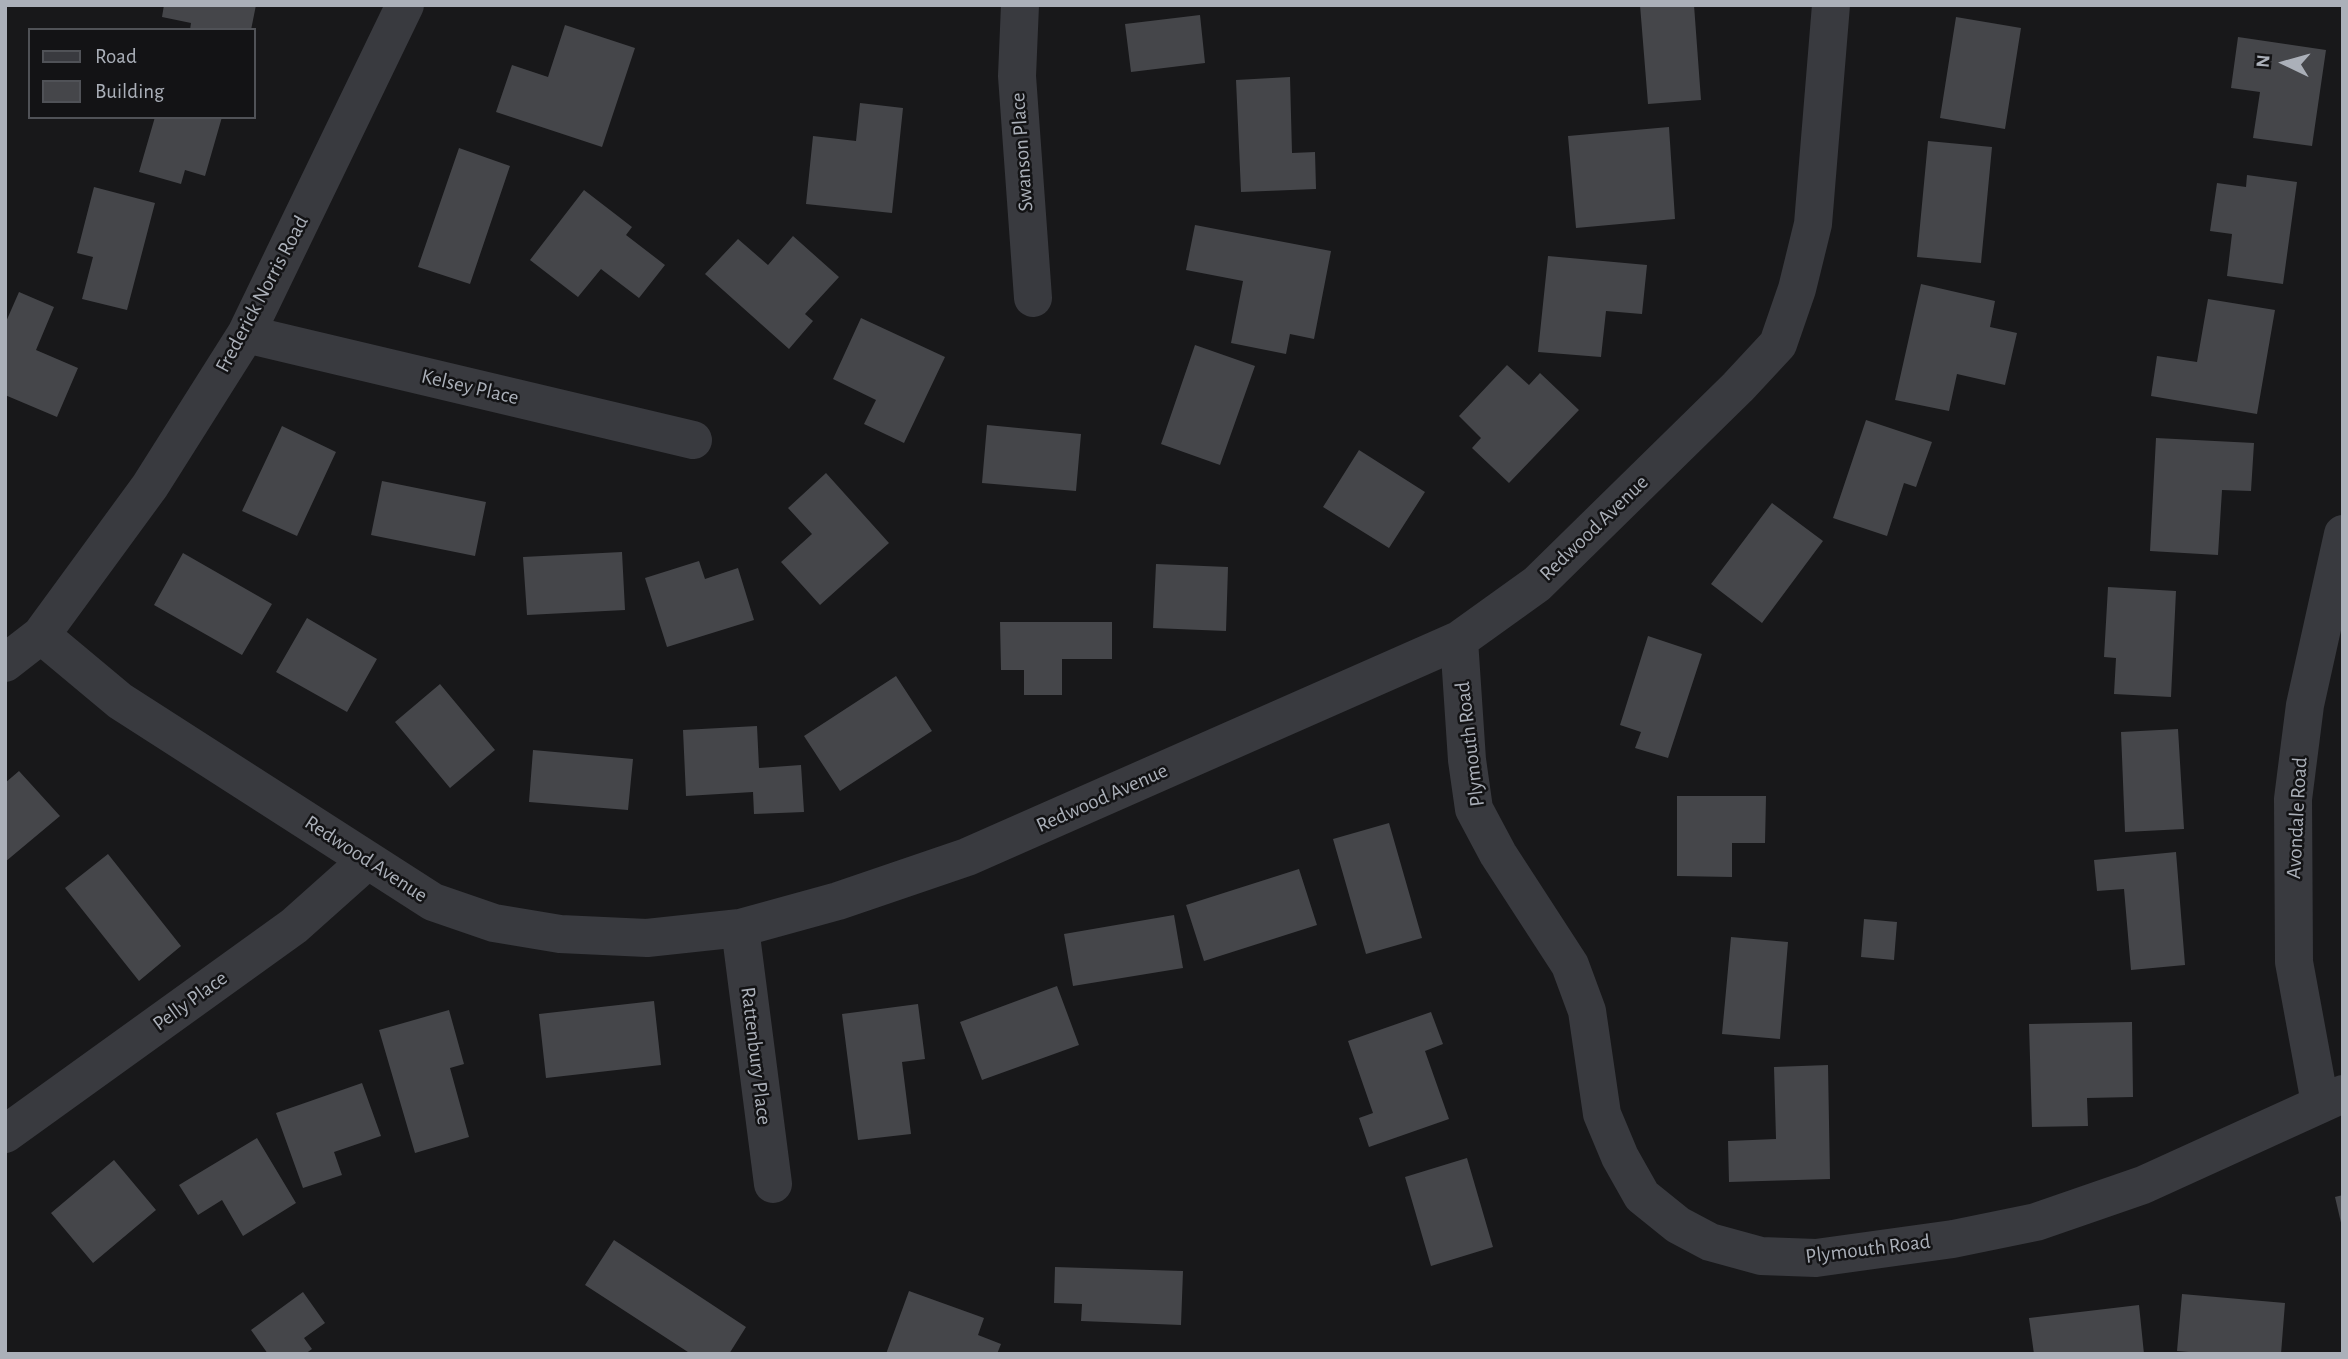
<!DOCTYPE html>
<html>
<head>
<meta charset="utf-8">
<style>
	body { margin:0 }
	#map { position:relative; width:2348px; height:1359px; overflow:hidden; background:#18181a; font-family:"Alegreya Sans",sans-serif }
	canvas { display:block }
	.frame { position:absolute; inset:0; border:7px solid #abb0b9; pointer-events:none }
	.legend { position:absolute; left:28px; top:28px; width:228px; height:91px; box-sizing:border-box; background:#131315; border:2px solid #505257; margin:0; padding:9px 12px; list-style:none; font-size:21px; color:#abb0b9 }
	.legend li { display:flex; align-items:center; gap:14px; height:35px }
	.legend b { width:35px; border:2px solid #505257 }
	.north { position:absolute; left:2250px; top:28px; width:70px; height:70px; -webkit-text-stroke:5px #131315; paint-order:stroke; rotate:275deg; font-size:19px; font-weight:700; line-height:28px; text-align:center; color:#abb0b9 }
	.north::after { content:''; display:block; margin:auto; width:24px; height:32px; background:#abb0b9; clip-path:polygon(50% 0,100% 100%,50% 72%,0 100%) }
</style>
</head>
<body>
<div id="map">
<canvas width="2348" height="1359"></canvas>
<div class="frame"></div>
<ul class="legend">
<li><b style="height:9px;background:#393a3f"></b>Road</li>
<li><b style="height:19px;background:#45464a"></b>Building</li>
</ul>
<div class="north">N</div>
</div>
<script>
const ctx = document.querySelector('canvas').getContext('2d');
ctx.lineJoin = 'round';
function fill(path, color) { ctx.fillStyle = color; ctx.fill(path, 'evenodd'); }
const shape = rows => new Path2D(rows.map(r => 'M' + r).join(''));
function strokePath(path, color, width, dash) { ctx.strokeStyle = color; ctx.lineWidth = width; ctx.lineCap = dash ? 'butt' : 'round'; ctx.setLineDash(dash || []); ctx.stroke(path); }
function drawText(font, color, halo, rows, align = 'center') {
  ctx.font = font + ' "Alegreya Sans",sans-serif'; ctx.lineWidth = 5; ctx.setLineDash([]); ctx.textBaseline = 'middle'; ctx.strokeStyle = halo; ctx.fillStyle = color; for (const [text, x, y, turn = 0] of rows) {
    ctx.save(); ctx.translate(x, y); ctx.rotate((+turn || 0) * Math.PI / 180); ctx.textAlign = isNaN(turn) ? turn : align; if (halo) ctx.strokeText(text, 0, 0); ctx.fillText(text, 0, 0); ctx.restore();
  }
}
fill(shape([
	[164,5,256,5,251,30,190,30,191,23,162,17],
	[1640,5,1694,5,1701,100,1648,104],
	[1200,15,1205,63,1131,72,1125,24],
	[1956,17,2021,28,2005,129,1940,118],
	[565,25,635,48,602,147,496,112,512,65,548,77],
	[2238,37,2326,50,2312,146,2253,138,2260,92,2231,88],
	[1290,77,1292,153,1315,152,1316,189,1241,192,1236,80],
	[860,103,903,108,892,213,806,204,813,136,856,141],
	[155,117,222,117,205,176,185,170,181,184,139,172],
	[1669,127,1675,219,1576,228,1568,136],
	[1928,141,1992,147,1981,263,1917,257],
	[459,148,510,166,470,284,418,267],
	[2247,175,2297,182,2283,284,2227,276,2232,234,2210,231,2217,183,2246,187],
	[94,187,155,203,127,310,82,299,93,257,77,253],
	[584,190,632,227,626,235,665,265,639,298,601,269,578,297,530,260],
	[1195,225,1331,251,1314,339,1290,334,1286,354,1231,343,1243,281,1186,270],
	[793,236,839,277,805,314,813,321,789,349,705,274,738,239,768,265],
	[1548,256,1647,265,1642,314,1606,311,1601,357,1538,352],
	[1921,284,1995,301,1990,327,2017,333,2005,385,1957,374,1949,411,1895,400],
	[19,292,54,307,36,350,78,368,57,417,5,395,5,324],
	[2208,299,2275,310,2257,414,2151,396,2157,356,2197,362],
	[861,318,945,357,904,443,864,424,876,400,833,379],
	[1195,345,1255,366,1220,465,1161,444],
	[1507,365,1529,385,1540,373,1579,410,1509,483,1472,448,1481,438,1459,416],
	[1866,420,1932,442,1916,487,1904,483,1887,536,1833,518],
	[987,425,1081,434,1076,491,982,483],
	[282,426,336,452,297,536,242,511],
	[2156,438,2254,443,2251,491,2222,490,2218,555,2150,551],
	[1359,450,1425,492,1389,548,1323,507],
	[826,473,889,543,820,605,781,562,812,534,788,508],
	[382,481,486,502,475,556,371,535],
	[1772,503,1823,541,1762,623,1711,584],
	[622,552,625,610,527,615,523,557],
	[183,553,272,604,242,655,154,605],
	[699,561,705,579,738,568,754,620,667,647,645,578],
	[1156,564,1228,567,1226,631,1153,628],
	[2108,587,2176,591,2171,697,2114,694,2116,658,2104,657],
	[307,618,377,659,347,712,276,672],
	[1000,622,1112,622,1112,659,1062,659,1062,695,1024,695,1024,670,1001,670],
	[1648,636,1702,654,1668,758,1635,748,1641,732,1620,725],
	[896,676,932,731,840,791,804,736],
	[440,684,495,750,450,788,395,722],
	[757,726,759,768,801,765,804,812,754,814,753,792,686,796,683,730],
	[2178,729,2184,829,2125,832,2121,732],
	[533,750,633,759,628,810,529,802],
	[19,771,60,816,5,862,5,783],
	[1677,796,1766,796,1765,843,1732,843,1732,877,1677,876],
	[1389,823,1422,938,1366,954,1333,839],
	[2176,852,2185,965,2131,970,2124,889,2097,891,2094,860],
	[108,854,181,946,139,981,65,888],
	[1299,869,1317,925,1204,961,1186,905],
	[1174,915,1183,968,1073,986,1064,934],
	[1864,919,1897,922,1894,960,1861,957],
	[1731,937,1788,942,1780,1039,1722,1034],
	[1057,986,1079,1045,982,1080,960,1022],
	[654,1001,661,1065,546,1078,539,1014],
	[918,1004,925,1059,902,1062,911,1134,858,1140,842,1014],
	[449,1010,464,1064,450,1068,469,1137,415,1153,379,1030],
	[1431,1012,1443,1044,1425,1051,1449,1119,1369,1147,1359,1118,1373,1113,1348,1041],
	[2132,1022,2133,1097,2087,1098,2088,1126,2032,1127,2029,1024],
	[1828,1065,1830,1179,1729,1182,1728,1141,1776,1139,1774,1067],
	[362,1083,381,1136,334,1152,342,1175,303,1188,276,1113],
	[257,1138,296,1203,243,1236,222,1200,198,1215,179,1185],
	[1467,1158,1493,1247,1431,1266,1405,1177],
	[114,1160,156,1210,93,1263,51,1213],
	[2343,1195,2343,1227,2342,1227,2335,1197],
	[614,1240,746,1327,729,1354,691,1354,585,1285],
	[1055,1267,1183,1271,1181,1325,1081,1321,1082,1304,1054,1303],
	[909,1291,984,1318,978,1335,1001,1344,997,1354,886,1354],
	[303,1292,325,1323,304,1338,312,1349,305,1354,268,1354,251,1330],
	[2182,1294,2285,1303,2281,1354,2212,1354,2177,1351],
	[2139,1305,2144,1354,2034,1354,2029,1318]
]), '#45464a');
strokePath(shape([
	[1020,5,1017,76,1033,298],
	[246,334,693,440],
	[41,635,120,701,433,902,494,923,560,934,647,938,740,928,838,901,967,857,1459,640,1537,584,1738,387,1778,344,1797,289,1813,224,1831,5],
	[1459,640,1467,760,1474,809,1498,854,1570,965,1587,1011,1602,1114,1620,1157,1642,1196,1678,1225,1710,1242,1761,1256,1816,1258,1953,1239,2036,1222,2143,1185,2343,1094],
	[5,663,41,635,150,486,246,334,405,5],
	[740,928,773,1184],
	[2320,1103,2294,962,2293,799,2305,705,2343,534],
	[5,1134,294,926,368,860]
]), '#393a3f', 38);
drawText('21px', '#abb0b9', '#131315', [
	["Swanson Place",1022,152,-94],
	["Frederick Norris Road",262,294,-62],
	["Kelsey Place",470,387,13],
	["Redwood Avenue",1594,528,-44],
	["Plymouth Road",1470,744,-97],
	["Redwood Avenue",1102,798,-24],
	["Avondale Road",2297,818,-87],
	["Redwood Avenue",366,859,33],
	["Pelly Place",190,1001,-36],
	["Rattenbury Place",756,1056,83],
	["Plymouth Road",1868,1249,-7]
]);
</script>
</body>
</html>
